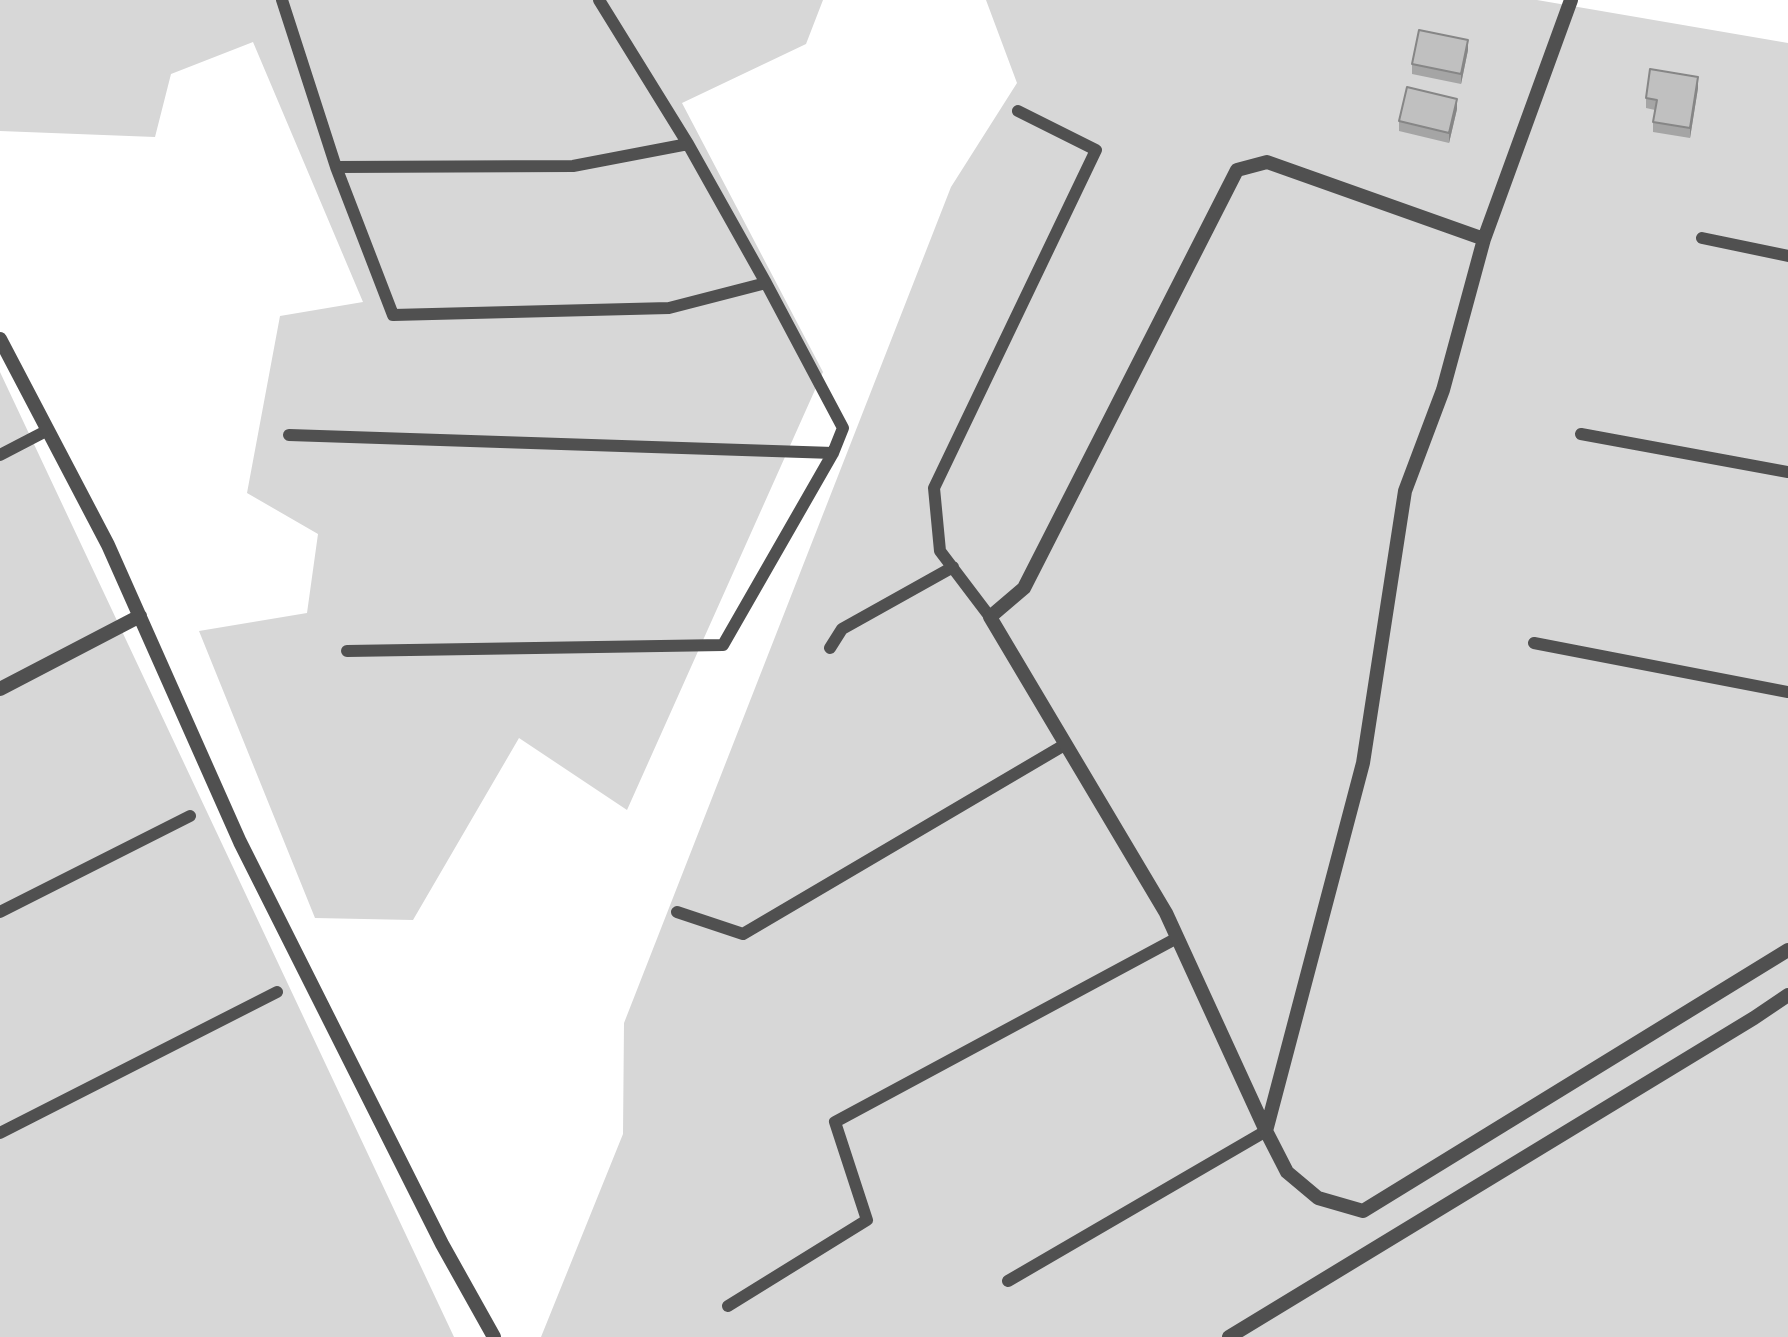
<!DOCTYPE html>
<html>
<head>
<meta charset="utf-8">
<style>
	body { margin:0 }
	canvas { display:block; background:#fff }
</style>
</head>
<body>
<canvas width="1788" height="1337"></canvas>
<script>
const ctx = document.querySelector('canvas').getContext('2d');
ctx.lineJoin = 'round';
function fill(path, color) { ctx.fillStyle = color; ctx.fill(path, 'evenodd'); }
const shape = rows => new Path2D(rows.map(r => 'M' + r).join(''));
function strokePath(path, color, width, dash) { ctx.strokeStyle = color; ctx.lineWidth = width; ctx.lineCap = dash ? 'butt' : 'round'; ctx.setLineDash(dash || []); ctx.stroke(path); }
fill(shape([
	[0,0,823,0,806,44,682,103,823,372,627,810,519,738,413,920,315,918,199,631,307,613,318,534,247,493,280,316,363,302,253,42,171,74,155,137,0,131],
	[986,0,1537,0,1788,43,1788,1337,541,1337,623,1134,624,1023,951,187,1017,83],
	[0,372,454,1337,0,1337]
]), '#d7d7d7');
strokePath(shape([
	[282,0,336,167,393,315,669,308,766,283],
	[336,167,573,166,688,144],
	[1702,238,1788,256],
	[1581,434,1788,472],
	[289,435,833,453],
	[0,455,48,430],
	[990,617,940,551,934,488,1096,150,1018,111],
	[1534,643,1788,692],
	[830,648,842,629,953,567],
	[347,651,723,645,833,453,843,428,766,283,688,144,599,0],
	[0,912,190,816],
	[677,912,743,934,1066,744],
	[0,1133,277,992],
	[1008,1281,1266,1131],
	[728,1306,867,1220,835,1122,1177,938]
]), '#505050', 12);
strokePath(shape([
	[1484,239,1267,162,1237,170,1024,588,990,617,1166,913,1266,1131,1363,763,1405,491,1443,390,1484,239,1571,0],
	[0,339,108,545,240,842,442,1244,494,1337],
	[0,689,140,616],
	[1266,1131,1287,1172,1318,1198,1363,1211,1788,950],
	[1229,1337,1754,1018,1788,995]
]), '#505050', 14);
fill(shape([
	[1468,50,1461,84,1412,74,1412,64],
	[1698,88,1690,138,1653,132,1653,122,1655,110,1646,108,1646,98],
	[1457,109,1449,143,1399,131,1399,121]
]), '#a5a5a5');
fill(shape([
	[1468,40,1468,50,1461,84,1461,74],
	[1698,77,1698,88,1690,138,1690,128],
	[1457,99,1457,109,1449,143,1449,133]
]), '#868686');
const building = shape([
	[1419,30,1468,40,1461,74,1412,64,1419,30],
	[1650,69,1698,77,1690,128,1653,122,1657,100,1646,98,1650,69],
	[1407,87,1457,99,1449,133,1399,121,1407,87]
]);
fill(building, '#c0c0c0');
strokePath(building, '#868686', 2);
</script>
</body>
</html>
